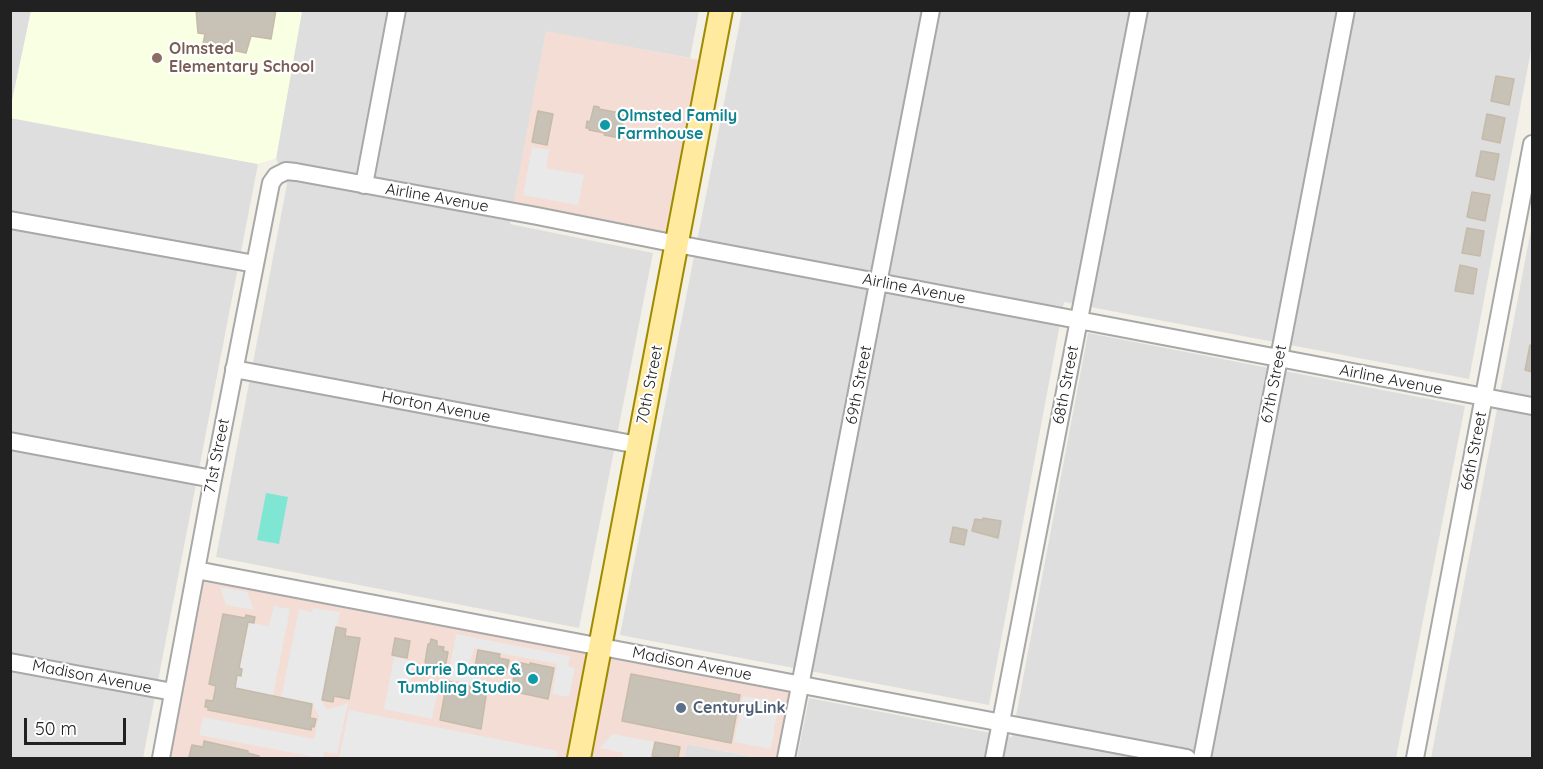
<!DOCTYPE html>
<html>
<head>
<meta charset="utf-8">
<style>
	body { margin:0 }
	#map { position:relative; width:1543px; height:769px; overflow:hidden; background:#f2f0e7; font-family:Quicksand,sans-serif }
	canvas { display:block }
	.frame { position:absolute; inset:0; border:12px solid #212121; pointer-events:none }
	.scale { position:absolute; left:24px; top:718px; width:102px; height:27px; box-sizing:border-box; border:3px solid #212121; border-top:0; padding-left:8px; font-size:18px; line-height:21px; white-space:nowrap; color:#212121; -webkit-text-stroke:4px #fff; paint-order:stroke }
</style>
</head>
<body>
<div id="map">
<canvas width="1543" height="769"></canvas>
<div class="frame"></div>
<div class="scale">50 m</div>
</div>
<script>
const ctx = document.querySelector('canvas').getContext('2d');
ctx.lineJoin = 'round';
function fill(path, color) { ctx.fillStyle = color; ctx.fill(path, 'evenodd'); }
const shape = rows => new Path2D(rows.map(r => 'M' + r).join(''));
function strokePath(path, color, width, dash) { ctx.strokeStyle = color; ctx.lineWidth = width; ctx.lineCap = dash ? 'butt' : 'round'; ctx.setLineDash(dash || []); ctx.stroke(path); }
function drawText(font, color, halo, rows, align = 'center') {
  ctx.font = font + ' Quicksand,sans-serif'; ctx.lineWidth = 4.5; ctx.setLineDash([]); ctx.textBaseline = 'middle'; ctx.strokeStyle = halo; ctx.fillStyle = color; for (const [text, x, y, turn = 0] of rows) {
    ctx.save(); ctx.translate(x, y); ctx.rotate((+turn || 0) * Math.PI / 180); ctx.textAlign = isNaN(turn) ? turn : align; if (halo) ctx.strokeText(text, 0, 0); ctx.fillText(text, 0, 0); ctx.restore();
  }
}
fill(shape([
	[11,11,31,11,11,106],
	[302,11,699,11,690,58,546,32,510,224,653,253,579,628,216,557,287,184,276,158],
	[742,11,1532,11,1532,45,1469,379,1064,302,989,705,620,635],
	[10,118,258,164,143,758,11,758],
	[1532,224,1532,758,1431,758],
	[1088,333,1465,406,1396,758,797,758,809,698,1012,737],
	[687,744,759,758,684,758]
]), '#dfdede');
fill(shape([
	[546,31,699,60,667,229,665,233,513,205],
	[196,570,801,685,786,758,759,758,687,744,684,758,161,758]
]), '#f3ddd5');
fill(shape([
	[31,11,302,11,276,158,258,164,11,118,11,106]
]), '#f9ffe3');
fill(shape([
	[266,493,288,497,279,544,257,540]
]), '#80e6d4');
fill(shape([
	[532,147,549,150,546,168,584,175,578,205,523,195],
	[220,587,247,592,254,610,226,605],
	[274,606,290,609,273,696,235,688,248,622,269,626],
	[313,608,340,612,322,700,327,710,348,703,337,754,324,752,323,758,320,758,199,735,203,717,314,739,319,716,312,704,281,698,299,609,312,612],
	[456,634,570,656,568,666,575,668,569,697,552,694,557,664,474,648,469,667,483,670,480,685,448,679],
	[394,657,414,661,410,683,438,689,432,719,384,709],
	[743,696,779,702,771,749,734,742],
	[349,710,558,751,557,758,339,758],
	[612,734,655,742,652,756,659,757,659,758,631,758,623,757,623,753,600,748]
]), '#e9e9e9');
const building = shape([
	[196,10,276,10,271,39,251,36,246,53,203,44,205,34,198,33,196,10],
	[1496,76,1514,79,1509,105,1491,101,1496,76],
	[594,106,599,107,599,109,620,113,620,115,624,116,620,138,604,135,605,133,589,130,589,128,586,128,587,121,590,122,594,106],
	[538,111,553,114,547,145,532,142,538,111],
	[1487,114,1505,118,1500,143,1482,139,1487,114],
	[1481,151,1499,154,1494,180,1476,176,1481,151],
	[1472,192,1490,195,1485,221,1467,217,1472,192],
	[1467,228,1484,231,1480,256,1462,253,1467,228],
	[1460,265,1477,269,1473,294,1455,291,1460,265],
	[1530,345,1532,346,1532,372,1525,370,1530,345],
	[983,518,1001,521,998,538,972,531,975,519,982,520,983,518],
	[953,527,967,530,964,545,950,542,953,527],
	[223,614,245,618,246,615,255,617,254,623,248,622,239,668,242,669,241,676,237,675,235,688,312,704,310,718,316,719,314,727,312,726,311,730,208,710,208,707,205,707,206,700,213,701,216,686,209,684,223,614],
	[336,627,346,629,345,636,360,638,349,699,334,696,333,702,322,700,336,627],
	[395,638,410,641,407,658,392,655,395,638],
	[431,639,437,641,437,646,444,647,443,651,448,652,445,668,432,666,432,669,425,668,426,662,425,662,428,644,430,644,431,639],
	[478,650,500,654,499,658,509,660,506,673,475,667,478,650],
	[517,662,530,665,530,663,554,668,548,699,511,691,517,662],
	[631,674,740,695,731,743,622,721,631,674],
	[447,681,487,690,481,729,440,720,447,681],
	[204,741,248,751,248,753,259,756,259,758,191,758,192,757,189,757,192,745,203,747,204,741],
	[655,742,680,747,678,758,659,758,659,757,652,756,655,742]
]);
fill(building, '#c7c1b6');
strokePath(building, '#c5bba8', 1.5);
const minor = shape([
	[364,185,397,10],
	[10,220,255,264],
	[234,369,638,445],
	[10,441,213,479],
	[196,570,1187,758],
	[10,662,173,692],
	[161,758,213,479,271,183,276,176,286,171,296,172,537,216,677,244,1532,406],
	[786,758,931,10],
	[994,758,1139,10],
	[1202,758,1346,10],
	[1415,758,1532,144]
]);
const major = shape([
	[579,758,721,10]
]);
strokePath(minor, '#a8a8a8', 20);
strokePath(major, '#9e8b00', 26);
strokePath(minor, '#fff', 16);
strokePath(major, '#ffea9f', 22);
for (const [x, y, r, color] of [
	[157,58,6,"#8d6e63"],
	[605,125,6,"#0f9aa8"],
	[533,679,6,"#0f9aa8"],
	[681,708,6,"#5c6f8a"]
]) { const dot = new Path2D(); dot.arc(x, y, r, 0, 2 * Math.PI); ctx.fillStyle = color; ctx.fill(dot); strokePath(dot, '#fff', 2); }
drawText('bold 16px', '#785e54', '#fff', [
	["Olmsted",169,49],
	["Elementary School",169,67]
], 'left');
drawText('bold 16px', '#0d838f', '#fff', [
	["Olmsted Family",617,116],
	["Farmhouse",617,134],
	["Currie Dance &",521,670,"right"],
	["Tumbling Studio",521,688,"right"]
], 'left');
drawText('16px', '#212121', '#fff', [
	["Airline Avenue",437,198,10],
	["Airline Avenue",914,289,11],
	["Airline Avenue",1391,380,11],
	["67th Street",1274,384,-79],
	["70th Street",650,385,-79],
	["69th Street",859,385,-79],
	["68th Street",1066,385,-79],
	["Horton Avenue",436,407,11],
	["66th Street",1474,451,-79],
	["71st Street",217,456,-79],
	["Madison Avenue",692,664,11],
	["Madison Avenue",92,677,11]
]);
drawText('bold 16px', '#4e5e75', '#fff', [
	["CenturyLink",693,708]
], 'left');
</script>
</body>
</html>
